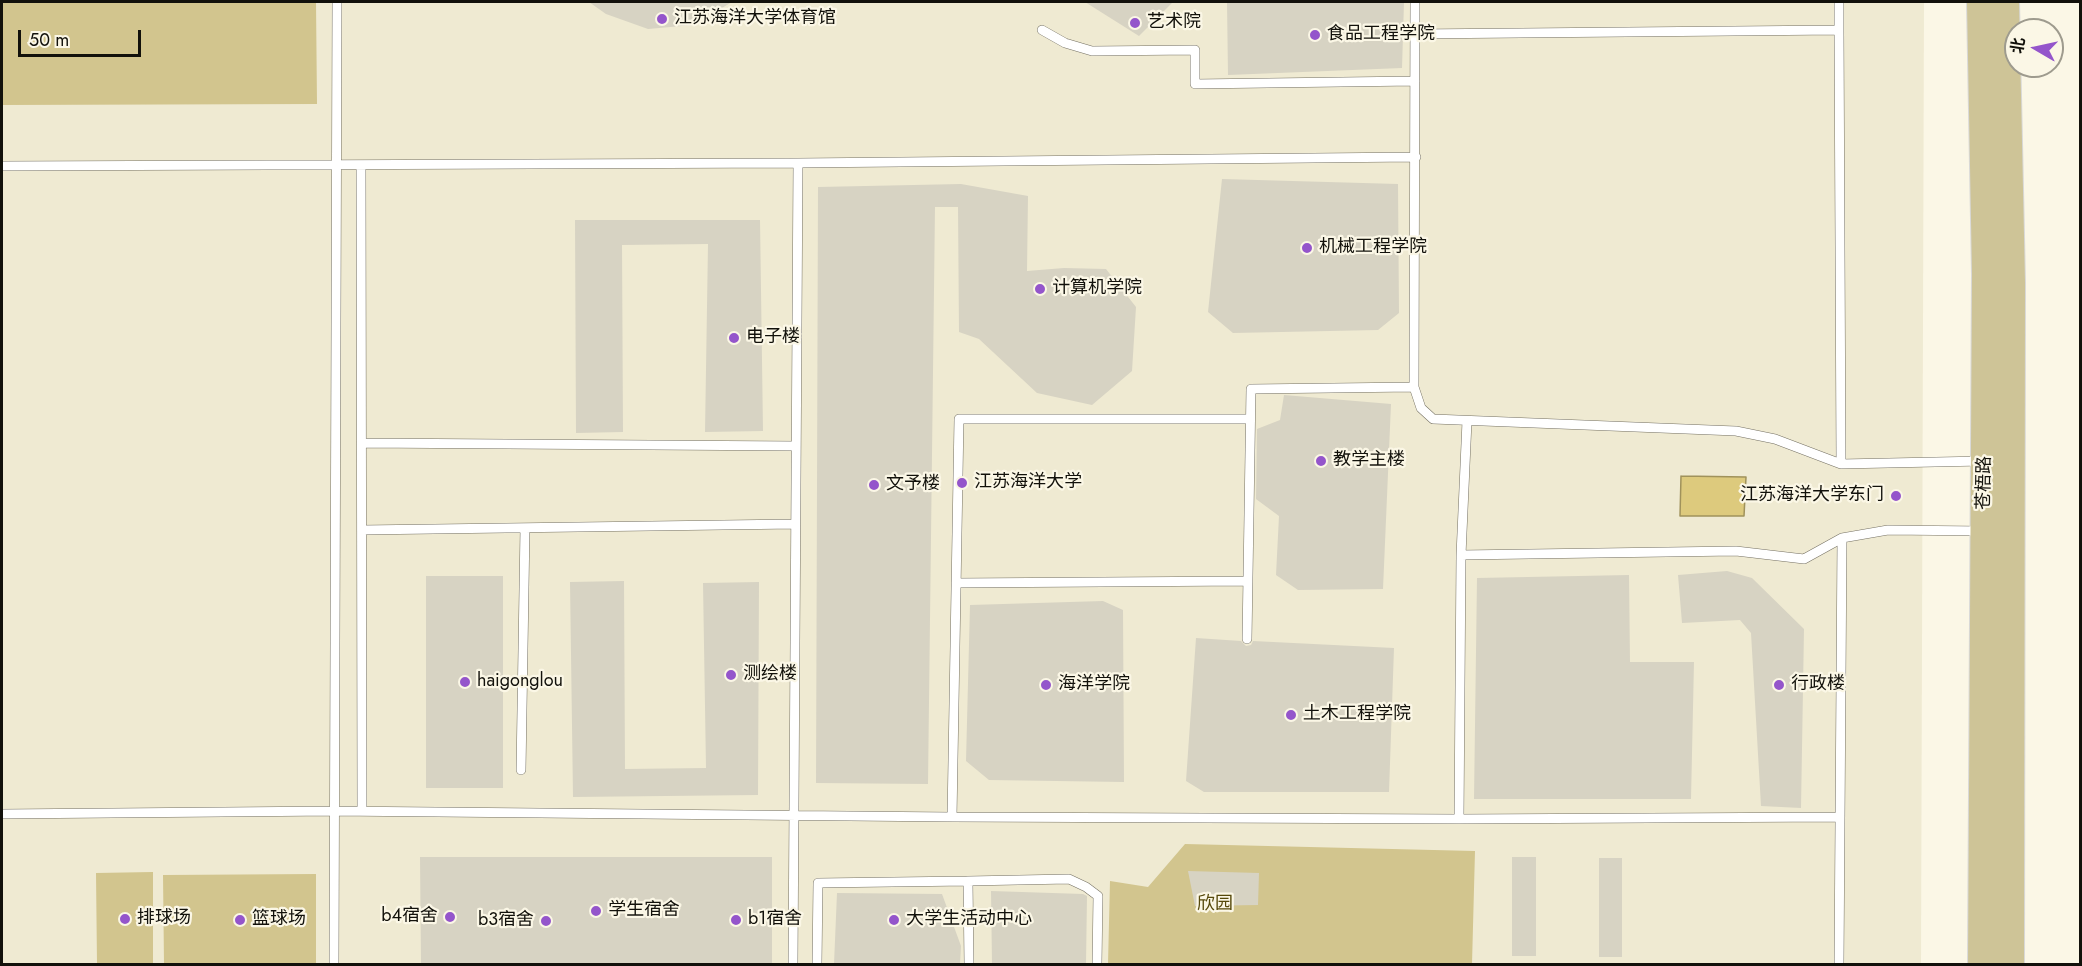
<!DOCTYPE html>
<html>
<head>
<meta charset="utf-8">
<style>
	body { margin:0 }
	#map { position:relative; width:2082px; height:966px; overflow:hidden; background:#fbf7e6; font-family:Jost,"Noto Sans SC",sans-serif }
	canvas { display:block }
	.frame { position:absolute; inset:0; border:3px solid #12110b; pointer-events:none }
	.north { position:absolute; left:2004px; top:18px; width:60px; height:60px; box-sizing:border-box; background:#fbf7e6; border:2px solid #9e9b8e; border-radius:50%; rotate:279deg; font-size:16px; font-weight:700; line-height:24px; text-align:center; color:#12110b }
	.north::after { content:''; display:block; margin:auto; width:21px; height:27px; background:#9455cb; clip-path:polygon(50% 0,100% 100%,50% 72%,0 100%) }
	.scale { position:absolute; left:18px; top:30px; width:123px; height:27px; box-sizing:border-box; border:3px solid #12110b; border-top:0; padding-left:8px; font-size:18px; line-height:21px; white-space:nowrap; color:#12110b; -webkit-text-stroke:4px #fbf7e6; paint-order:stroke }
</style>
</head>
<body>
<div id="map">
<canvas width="2082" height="966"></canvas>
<div class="frame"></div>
<div class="north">北</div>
<div class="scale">50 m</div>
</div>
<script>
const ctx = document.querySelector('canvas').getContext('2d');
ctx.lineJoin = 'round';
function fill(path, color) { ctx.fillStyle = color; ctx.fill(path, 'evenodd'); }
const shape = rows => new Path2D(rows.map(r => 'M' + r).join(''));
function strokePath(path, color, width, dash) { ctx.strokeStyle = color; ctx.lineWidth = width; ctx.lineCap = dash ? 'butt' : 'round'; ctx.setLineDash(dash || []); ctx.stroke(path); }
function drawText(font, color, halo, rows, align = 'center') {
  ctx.font = font + ' Jost,"Noto Sans SC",sans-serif'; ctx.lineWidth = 4.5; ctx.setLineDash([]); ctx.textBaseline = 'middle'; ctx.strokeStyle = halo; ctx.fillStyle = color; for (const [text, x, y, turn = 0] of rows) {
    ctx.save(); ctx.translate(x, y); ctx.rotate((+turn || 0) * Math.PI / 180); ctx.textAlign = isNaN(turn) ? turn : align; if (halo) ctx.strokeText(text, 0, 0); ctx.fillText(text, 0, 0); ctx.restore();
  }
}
fill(shape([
	[2,2,1924,2,1921,964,2,964]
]), '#efead2');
fill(shape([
	[2,2,316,2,317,104,2,105],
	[1185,844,1475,851,1472,964,1108,964,1110,881,1148,887],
	[153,872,153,964,97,964,96,873],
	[316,874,316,964,164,964,163,875]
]), '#d2c58e');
const water = shape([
	[1681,476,1746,477,1744,516,1680,516,1681,476]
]);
fill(water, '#ddca7d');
strokePath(water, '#a0925b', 1.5);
fill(shape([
	[589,2,732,2,693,25,648,29,606,14],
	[1085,2,1173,2,1139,36],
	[1227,2,1404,2,1402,68,1228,75],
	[1222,179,1398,184,1399,313,1378,330,1233,333,1208,312],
	[961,184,1028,196,1027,271,1064,268,1106,269,1136,307,1132,371,1092,405,1037,393,979,339,959,332,958,207,935,207,928,784,816,783,818,187],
	[575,220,760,220,763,431,705,432,708,244,622,245,623,432,576,433],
	[1284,395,1391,404,1383,589,1298,590,1276,575,1279,516,1256,499,1257,429,1280,420],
	[1727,571,1752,578,1804,629,1801,808,1761,806,1751,633,1740,620,1682,623,1678,575],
	[1629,575,1630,662,1694,662,1691,799,1474,799,1477,578],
	[426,576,503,576,503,788,426,788],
	[624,581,625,769,706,768,703,583,759,582,758,795,573,797,570,582],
	[1103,601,1123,610,1124,782,989,780,966,761,970,605],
	[1196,638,1241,641,1246,646,1251,645,1253,641,1394,648,1389,792,1204,792,1186,781],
	[420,857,772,857,772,964,421,964],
	[1512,857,1536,857,1536,956,1512,956],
	[1599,858,1622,858,1622,957,1599,957],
	[1188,871,1259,873,1258,905,1195,906],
	[991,891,1083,894,1087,896,1086,964,992,964],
	[837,893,942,894,961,946,960,964,834,964]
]), '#d7d3c3');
const service = shape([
	[1415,2,1414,387,1421,408,1433,419,1736,431,1775,439,1841,464,1983,461],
	[1839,2,1839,30],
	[1042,30,1065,43,1092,51,1195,50,1195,84,1415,81],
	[1415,34,1839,30,1841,464],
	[361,165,362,811],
	[2,166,798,163,1416,157],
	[362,443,796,446],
	[362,530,795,524],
	[1461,555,1467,421],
	[956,583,1248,581],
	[1247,639,1251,389,1414,387],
	[521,770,525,528],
	[2,814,334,811,952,817,1459,819,1840,817],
	[952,817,959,419,1250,419],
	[1459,819,1461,555,1736,551,1804,559,1842,538,1888,530,1983,531],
	[968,881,1069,879,1086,887,1098,896,1097,964],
	[334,964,337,2],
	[793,964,798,163],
	[817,964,818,883,968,881,969,964],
	[1839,964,1842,538]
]);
const primary = shape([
	[1981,2,1986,274,1982,964],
	[2005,2,2011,283,2010,964]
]);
strokePath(service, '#757163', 10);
strokePath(primary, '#d9d9d8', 30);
strokePath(service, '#fff', 9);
strokePath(primary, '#cec497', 28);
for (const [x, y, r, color] of [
	[662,19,6,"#9455cb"],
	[1135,23,6,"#9455cb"],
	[1315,35,6,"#9455cb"],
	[1307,248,6,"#9455cb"],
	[1040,289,6,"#9455cb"],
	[734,338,6,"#9455cb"],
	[1321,461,6,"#9455cb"],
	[962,483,6,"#9455cb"],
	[874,485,6,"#9455cb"],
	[1896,496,6,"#9455cb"],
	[731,675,6,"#9455cb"],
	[465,682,6,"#9455cb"],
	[1046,685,6,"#9455cb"],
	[1779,685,6,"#9455cb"],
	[1291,715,6,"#9455cb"],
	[596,911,6,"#9455cb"],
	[450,917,6,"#9455cb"],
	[125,919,6,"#9455cb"],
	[240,920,6,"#9455cb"],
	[736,920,6,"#9455cb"],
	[894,920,6,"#9455cb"],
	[546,921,6,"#9455cb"]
]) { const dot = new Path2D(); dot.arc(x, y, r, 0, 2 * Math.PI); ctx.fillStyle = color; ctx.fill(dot); strokePath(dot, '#fbf7e6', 2); }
drawText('18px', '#12110b', '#fbf7e6', [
	["江苏海洋大学体育馆",674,19],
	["艺术院",1147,23],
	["食品工程学院",1327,35],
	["机械工程学院",1319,248],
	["计算机学院",1052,289],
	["电子楼",746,338],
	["教学主楼",1333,461],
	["江苏海洋大学",974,483],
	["文予楼",886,485],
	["江苏海洋大学东门",1884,496,"right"],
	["测绘楼",743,675],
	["haigonglou",477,682],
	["海洋学院",1058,685],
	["行政楼",1791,685],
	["土木工程学院",1303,715],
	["学生宿舍",608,911],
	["b4宿舍",438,917,"right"],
	["排球场",137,919],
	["篮球场",252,920],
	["b1宿舍",748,920],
	["大学生活动中心",906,920],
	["b3宿舍",534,921,"right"]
], 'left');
drawText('18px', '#12110b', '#fbf7e6', [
	["苍梧路",1985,483,-89]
]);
drawText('18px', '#56490b', '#fbf7e6', [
	["欣园",1215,905]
]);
</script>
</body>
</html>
